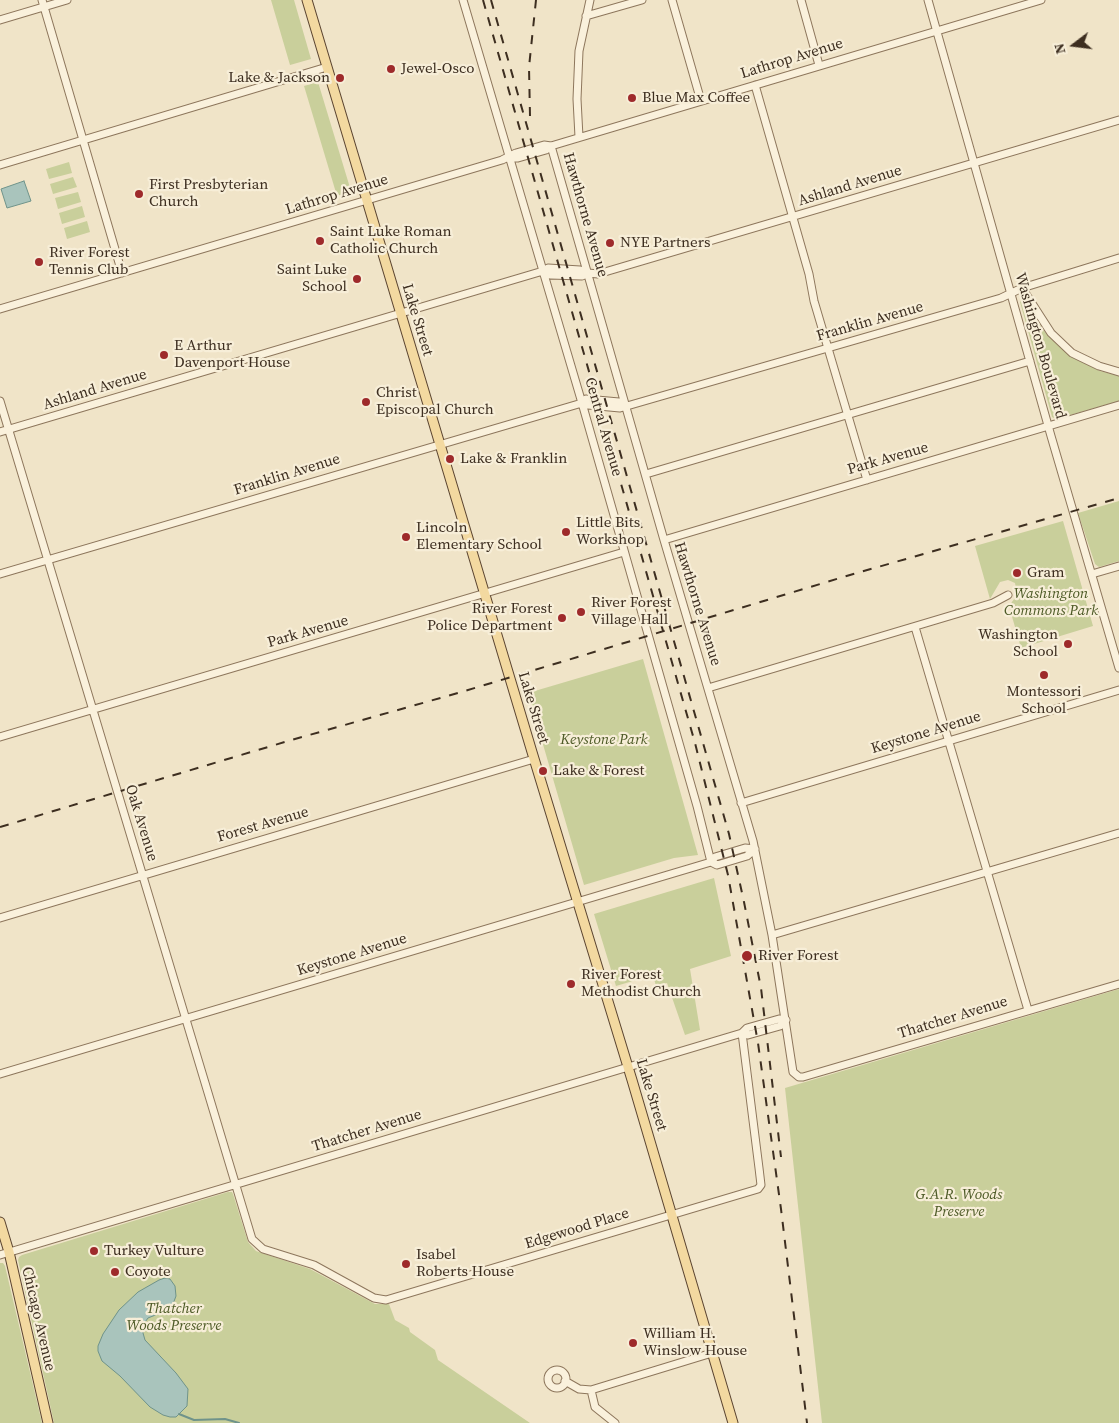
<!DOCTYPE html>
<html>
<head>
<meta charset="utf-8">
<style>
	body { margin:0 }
	#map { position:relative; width:1119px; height:1423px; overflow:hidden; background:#f0e4c8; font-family:"Source Serif 4",serif }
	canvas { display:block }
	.north { position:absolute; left:1049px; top:20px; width:50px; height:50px; -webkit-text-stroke:4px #f7eed8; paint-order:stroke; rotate:255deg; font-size:14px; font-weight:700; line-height:20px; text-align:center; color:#3d2e20 }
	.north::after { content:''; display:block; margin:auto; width:18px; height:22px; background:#3d2e20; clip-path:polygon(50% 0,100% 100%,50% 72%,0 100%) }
</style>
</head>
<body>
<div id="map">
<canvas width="1119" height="1423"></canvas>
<div class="north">N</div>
</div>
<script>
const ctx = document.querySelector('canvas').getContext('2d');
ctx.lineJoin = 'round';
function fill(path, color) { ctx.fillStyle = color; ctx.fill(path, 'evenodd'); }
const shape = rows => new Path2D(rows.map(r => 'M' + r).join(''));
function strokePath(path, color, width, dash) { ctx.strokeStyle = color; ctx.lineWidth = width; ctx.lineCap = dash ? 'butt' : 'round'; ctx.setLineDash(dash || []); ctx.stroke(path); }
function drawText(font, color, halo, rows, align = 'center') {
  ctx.font = font + ' "Source Serif 4",serif'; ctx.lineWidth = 4.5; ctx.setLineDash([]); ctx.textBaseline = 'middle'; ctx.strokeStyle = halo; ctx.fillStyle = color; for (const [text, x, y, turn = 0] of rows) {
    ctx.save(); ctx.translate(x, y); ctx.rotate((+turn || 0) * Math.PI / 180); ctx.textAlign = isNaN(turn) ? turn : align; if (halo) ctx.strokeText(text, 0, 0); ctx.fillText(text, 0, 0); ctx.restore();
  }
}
fill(shape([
	[271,0,294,0,311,59,290,65],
	[318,82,351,191,337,196,304,86],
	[69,162,72,173,49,179,46,169],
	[73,177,77,187,53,194,50,184],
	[78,192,81,202,58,209,55,198],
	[82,206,85,217,62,224,59,213],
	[87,221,90,232,67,239,64,228],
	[1022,300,1025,302,1037,321,1048,336,1059,346,1084,363,1100,371,1119,376,1119,401,1056,419,1052,417,1020,302],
	[1119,501,1119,561,1099,567,1095,564,1078,513],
	[1063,521,1093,626,1021,648,1009,606,1017,595,1015,583,1008,580,1000,582,990,599,975,546],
	[643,659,698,855,674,858,584,885,528,693],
	[714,878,731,956,690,969,700,1030,685,1035,667,983,656,986,653,975,616,986,594,914],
	[1119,989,1119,1423,822,1423,785,1088],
	[228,1192,232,1192,233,1194,248,1242,256,1251,310,1269,375,1304,389,1304,395,1320,409,1328,410,1332,435,1350,438,1360,530,1423,54,1423,18,1260,19,1257,22,1255],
	[0,1263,3,1263,5,1266,42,1423,0,1423]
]), '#c9cf9b');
const water = shape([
	[24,181,31,201,7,208,1,189,24,181],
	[165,1278,170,1279,175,1286,176,1296,173,1304,163,1312,148,1318,143,1325,143,1333,145,1340,176,1373,188,1389,187,1406,176,1417,170,1417,163,1415,150,1407,120,1376,102,1361,98,1351,98,1346,103,1334,119,1310,138,1292,159,1280,165,1278]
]);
fill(water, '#a9c4bc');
strokePath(water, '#6f938a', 1);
strokePath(shape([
	[179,1414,194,1420,225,1419,239,1423]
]), '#6f938a', 2);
const minor = shape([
	[42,0,122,273],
	[463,0,582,403,697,806,711,862],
	[672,0,701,101],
	[801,0,819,65],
	[928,0,1051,436,1119,668],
	[586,16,642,0],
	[0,20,67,0],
	[755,85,809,274,814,301,867,480],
	[579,137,577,99,579,51,590,0],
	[551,146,664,540,753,841,772,935,793,1072,799,1077,803,1077,1119,984],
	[509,158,518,158,546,150,551,146],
	[0,165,327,67],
	[543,271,550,275,582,276,588,273],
	[1022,288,1051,333,1072,353,1099,366,1119,372],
	[0,309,502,160,516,153,544,145,551,146,1041,0],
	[0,401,252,1239,263,1249,314,1265,374,1298,386,1300,758,1189,761,1185,759,1168,742,1033],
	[582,403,588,405,620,408,1001,298,1022,288,1119,258],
	[0,432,543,271,548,268,580,270,588,273,598,274,1119,120],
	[646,474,1030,361],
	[664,540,1119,405],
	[0,574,582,403,586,399,619,402,626,406],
	[1092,574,1119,566],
	[915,627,1028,1010],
	[708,688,993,603,1008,595],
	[0,737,624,552],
	[741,803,1119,690],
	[711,862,717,865,747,856,755,849],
	[0,918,534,759],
	[772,935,1119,833],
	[742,1033,748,1035,780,1026,786,1020],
	[0,1074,711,862,715,857,745,848,755,849],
	[0,1255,742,1033,747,1028,779,1019,786,1020],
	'548 1379a9 9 0 1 1 18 0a9 9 0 1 1-18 0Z',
	[565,1381,579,1389,591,1390,595,1407,615,1423],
	[591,1390,712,1353]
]);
const major = shape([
	[307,0,532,752,632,1080,733,1423],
	[0,1222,9,1252,48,1423]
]);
strokePath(minor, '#8d765c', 9);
strokePath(major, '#5b4430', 11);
strokePath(minor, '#faf1dc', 7);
strokePath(major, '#f3d9a0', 9);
strokePath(shape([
	[483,0,695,743,728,875,758,1043,781,1209,807,1423],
	[491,0,729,834,744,902,761,988,781,1157],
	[530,116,529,67,536,0],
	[0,827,288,741,458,693,850,575,1119,498]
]), '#3d2e20', 2, [9, 9]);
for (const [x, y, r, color] of [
	[391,69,5,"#9e2a2b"],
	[340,78,5,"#9e2a2b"],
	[632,98,5,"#9e2a2b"],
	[139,194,5,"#9e2a2b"],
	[320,241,5,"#9e2a2b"],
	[610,243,5,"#9e2a2b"],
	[39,262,5,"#9e2a2b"],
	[357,279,5,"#9e2a2b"],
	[164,355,5,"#9e2a2b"],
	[366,402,5,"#9e2a2b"],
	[450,459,5,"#9e2a2b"],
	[566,532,5,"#9e2a2b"],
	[406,537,5,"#9e2a2b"],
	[1017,573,5,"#9e2a2b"],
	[581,612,5,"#9e2a2b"],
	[562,618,5,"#9e2a2b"],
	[1068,644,5,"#9e2a2b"],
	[1044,675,5,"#9e2a2b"],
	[543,771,5,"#9e2a2b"],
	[747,956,6,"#9e2a2b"],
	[571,984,5,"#9e2a2b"],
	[94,1251,5,"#9e2a2b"],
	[406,1264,5,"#9e2a2b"],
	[115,1272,5,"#9e2a2b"],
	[633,1343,5,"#9e2a2b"]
]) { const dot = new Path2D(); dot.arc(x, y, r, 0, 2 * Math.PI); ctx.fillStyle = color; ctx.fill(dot); strokePath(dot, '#f7eed8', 2); }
drawText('15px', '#3d2e20', '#f7eed8', [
	["Lathrop Avenue",792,59,-17],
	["Ashland Avenue",850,186,-17],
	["Lathrop Avenue",337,195,-17],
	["Hawthorne Avenue",585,215,74],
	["Lake Street",417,320,73],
	["Franklin Avenue",870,322,-16],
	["Washington Boulevard",1040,346,74],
	["Ashland Avenue",95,390,-17],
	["Central Avenue",603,427,74],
	["Park Avenue",888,459,-16],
	["Franklin Avenue",287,475,-17],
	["Hawthorne Avenue",697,604,73],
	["Park Avenue",308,632,-16],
	["Lake Street",533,708,73],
	["Keystone Avenue",926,733,-17],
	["Oak Avenue",141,823,73],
	["Forest Avenue",263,825,-16],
	["Keystone Avenue",352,955,-17],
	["Thatcher Avenue",953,1018,-17],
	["Lake Street",651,1095,73],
	["Thatcher Avenue",367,1131,-17],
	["Edgewood Place",577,1229,-17],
	["Chicago Avenue",38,1319,77]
]);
drawText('15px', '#3d2e20', '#f7eed8', [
	["Jewel-Osco",401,69],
	["Lake & Jackson",330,78,"right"],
	["Blue Max Coffee",642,98],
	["First Presbyterian",149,185],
	["Church",149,202],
	["Saint Luke Roman",330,232],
	["Catholic Church",330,249],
	["NYE Partners",620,243],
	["River Forest",49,253],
	["Tennis Club",49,270],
	["Saint Luke",347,270,"right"],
	["School",347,287,"right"],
	["E Arthur",174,346],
	["Davenport House",174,363],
	["Christ",376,393],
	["Episcopal Church",376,410],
	["Lake & Franklin",460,459],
	["Little Bits",576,523],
	["Workshop",576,540],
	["Lincoln",416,528],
	["Elementary School",416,545],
	["Gram",1027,573],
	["River Forest",591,603],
	["Village Hall",591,620],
	["River Forest",552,609,"right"],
	["Police Department",552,626,"right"],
	["Washington",1058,635,"right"],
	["School",1058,652,"right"],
	["Montessori",1044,692,"center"],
	["School",1044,709,"center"],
	["Lake & Forest",553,771],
	["River Forest",758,956],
	["River Forest",581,975],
	["Methodist Church",581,992],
	["Turkey Vulture",104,1251],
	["Isabel",416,1255],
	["Roberts House",416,1272],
	["Coyote",125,1272],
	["William H.",643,1334],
	["Winslow House",643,1351]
], 'left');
drawText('italic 15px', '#4d5a26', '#f7eed8', [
	["Washington",1051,594],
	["Commons Park",1051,611],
	["Keystone Park",604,740],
	["G.A.R. Woods",959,1195],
	["Preserve",959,1212],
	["Thatcher",174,1309],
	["Woods Preserve",174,1326]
]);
</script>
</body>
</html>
